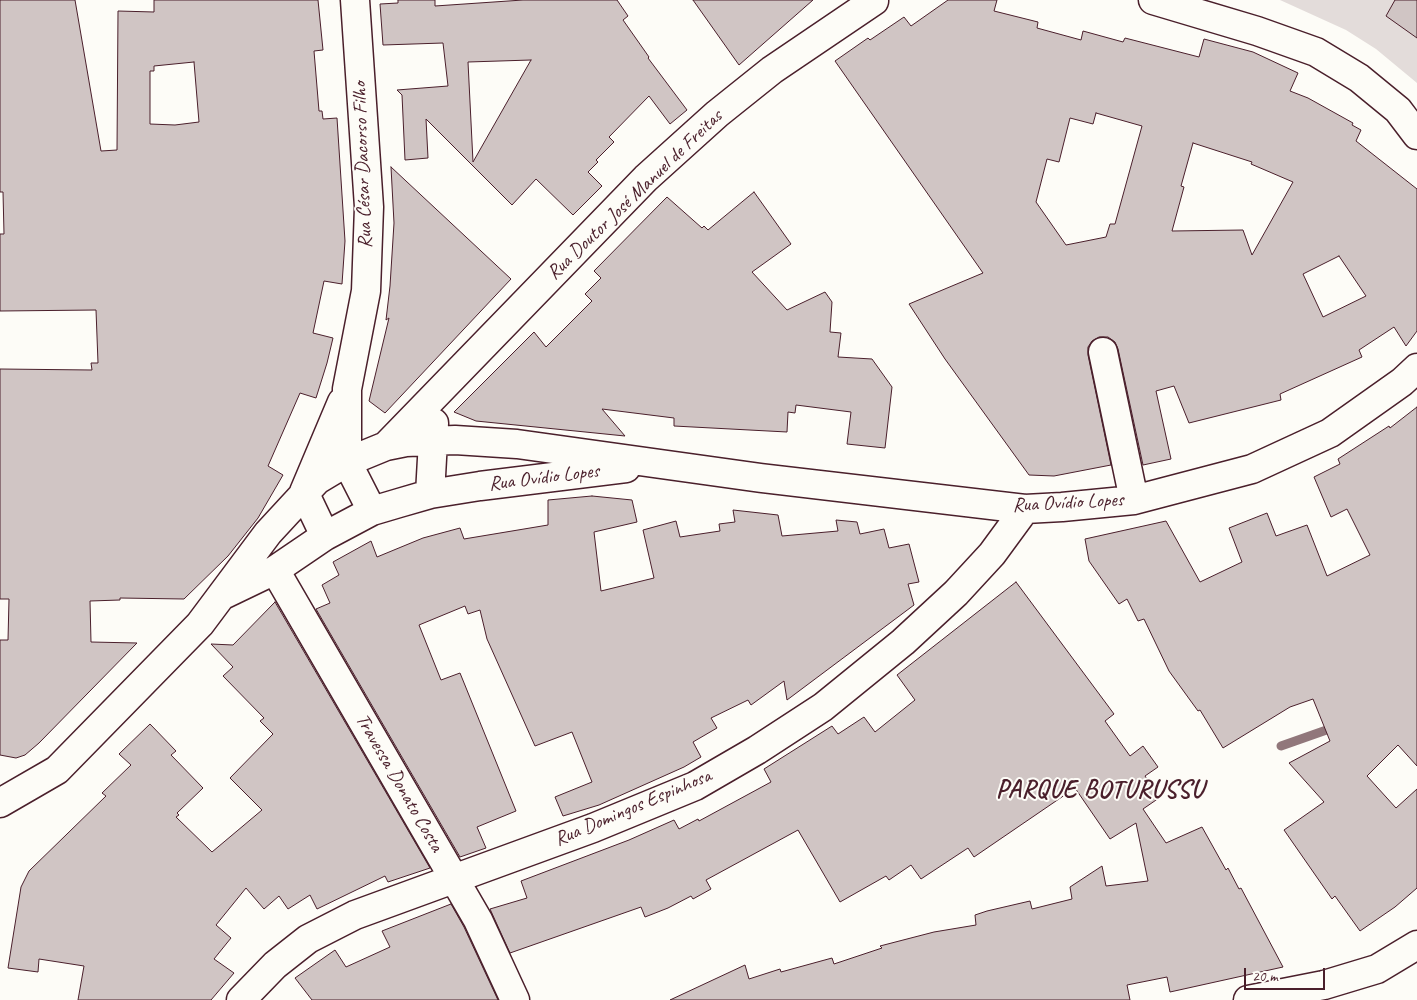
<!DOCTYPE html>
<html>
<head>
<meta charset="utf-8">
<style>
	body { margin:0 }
	#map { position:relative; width:1417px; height:1000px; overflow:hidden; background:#fdfcf7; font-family:Caveat,sans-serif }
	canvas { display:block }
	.scale { position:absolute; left:1244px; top:968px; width:81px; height:22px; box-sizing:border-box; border:2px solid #4a1f2b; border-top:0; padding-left:6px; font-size:15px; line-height:18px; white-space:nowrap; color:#4a1f2b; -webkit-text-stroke:4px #fdfcf7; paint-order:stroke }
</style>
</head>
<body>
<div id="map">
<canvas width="1417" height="1000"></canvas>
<div class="scale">20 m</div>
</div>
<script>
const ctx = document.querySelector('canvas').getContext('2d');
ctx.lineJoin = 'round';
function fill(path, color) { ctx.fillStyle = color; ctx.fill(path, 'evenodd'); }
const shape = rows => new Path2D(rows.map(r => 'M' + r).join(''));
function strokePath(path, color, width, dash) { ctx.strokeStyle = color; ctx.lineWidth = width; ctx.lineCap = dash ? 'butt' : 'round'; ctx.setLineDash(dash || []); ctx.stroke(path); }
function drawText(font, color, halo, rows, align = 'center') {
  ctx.font = font + ' Caveat,sans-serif'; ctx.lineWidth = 4; ctx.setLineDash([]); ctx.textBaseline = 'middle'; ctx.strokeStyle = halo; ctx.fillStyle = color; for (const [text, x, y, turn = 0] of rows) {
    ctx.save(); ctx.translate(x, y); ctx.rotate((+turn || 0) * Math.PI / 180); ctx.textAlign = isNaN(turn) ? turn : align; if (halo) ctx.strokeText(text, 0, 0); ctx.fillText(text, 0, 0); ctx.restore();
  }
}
fill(shape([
	[1280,0,1417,0,1417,83,1376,49,1346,30]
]), '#e3dcda');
strokePath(shape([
	[1281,746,1335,727]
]), '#91777b', 9);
const building = shape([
	[0,0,75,0,101,151,117,150,118,11,154,12,154,0,318,0,323,50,314,51,319,111,322,111,323,119,337,118,345,241,342,284,324,281,313,333,333,338,327,363,316,398,300,393,268,466,283,475,258,518,228,556,184,599,120,598,120,600,90,601,91,642,137,643,39,743,25,755,16,758,0,755,0,640,8,640,9,599,0,599,0,369,92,370,91,363,98,363,96,310,0,311,0,234,4,234,3,192,0,192,0,0],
	[194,62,199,122,175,125,150,124,150,71,154,71,154,66,194,62],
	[398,0,435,0,435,6,523,0,617,0,628,16,623,20,649,57,648,58,687,110,670,124,649,96,609,137,614,142,596,160,598,162,588,172,602,186,573,215,536,179,512,205,426,119,428,158,405,160,402,95,397,90,448,86,443,43,383,45,380,4,398,3,398,0],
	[531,60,473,162,468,62,531,60],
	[693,0,813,0,739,65,693,0],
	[948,0,997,0,994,11,1038,22,1037,28,1081,40,1083,31,1123,42,1125,38,1199,57,1204,39,1253,52,1298,73,1290,91,1308,98,1353,123,1352,125,1361,130,1356,141,1417,189,1417,331,1406,346,1394,327,1359,350,1362,357,1280,394,1281,400,1189,423,1174,386,1156,391,1171,459,1143,465,1118,349,1115,342,1108,337,1099,337,1092,341,1088,347,1088,355,1111,465,1054,476,1029,475,945,359,909,304,983,273,835,61,868,38,870,40,904,17,911,26,948,0],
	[1096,113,1142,126,1115,224,1110,224,1106,237,1066,245,1036,202,1047,159,1059,162,1070,118,1093,124,1096,113],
	[1193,143,1252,162,1251,164,1293,182,1252,255,1243,230,1172,231,1184,187,1181,186,1193,143],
	[1339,256,1366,296,1323,317,1303,274,1339,256],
	[1395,0,1417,0,1417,38,1386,16,1395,0],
	[391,167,511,279,385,413,369,401,389,318,386,320,390,286,394,223,391,167],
	[754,192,791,244,752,272,787,310,825,292,832,302,830,332,841,333,838,357,872,359,892,387,885,448,847,444,851,412,796,405,795,413,788,412,787,432,674,426,674,418,602,409,625,436,476,421,454,412,534,332,546,347,592,301,585,294,601,278,594,271,667,197,702,228,704,226,708,230,754,192],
	[1417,407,1417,766,1398,745,1367,776,1396,808,1417,789,1417,888,1395,907,1360,931,1335,896,1332,899,1284,830,1324,802,1289,763,1330,741,1313,699,1290,707,1223,748,1200,710,1198,711,1169,671,1144,619,1138,621,1127,599,1119,604,1089,561,1085,539,1166,521,1200,582,1242,562,1229,528,1267,513,1276,536,1307,525,1327,576,1370,555,1347,509,1331,517,1314,477,1340,464,1338,459,1389,426,1390,428,1417,407],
	[592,496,632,500,637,522,594,532,601,591,654,578,643,530,676,521,680,537,720,531,719,524,735,522,733,510,778,515,782,536,838,531,836,520,857,522,860,534,884,529,889,548,909,544,919,582,908,584,914,605,787,700,784,681,751,705,748,700,711,718,717,728,693,742,701,757,684,767,599,805,563,816,555,797,592,782,572,732,535,746,487,639,480,610,468,614,465,606,419,625,441,680,460,673,516,811,477,827,486,848,460,857,316,609,330,603,322,585,339,575,333,562,371,541,377,557,423,538,460,528,464,539,548,525,548,500,592,496],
	[1016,582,1114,714,1105,721,1130,756,1143,746,1158,767,1145,776,1159,798,1143,809,1166,843,1202,827,1226,870,1228,868,1239,889,1241,888,1283,967,1170,992,1167,977,1127,985,1130,1000,670,1000,745,965,749,979,780,969,781,972,832,958,834,964,882,948,880,946,934,932,976,925,975,915,987,911,1030,901,1032,909,1072,899,1070,887,1102,866,1106,886,1148,881,1136,823,1110,839,1075,788,974,857,968,848,921,879,911,865,889,880,886,876,840,902,798,830,706,880,711,889,693,899,691,896,668,908,645,917,641,907,510,953,490,909,527,898,521,881,629,840,674,820,679,829,698,819,699,821,771,782,764,769,832,726,838,734,864,717,875,732,915,700,897,675,1016,582],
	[275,602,430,868,388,882,385,876,317,909,310,895,288,909,279,896,264,909,246,888,216,925,231,938,214,959,234,973,211,1000,78,1000,84,966,39,959,38,972,8,968,21,887,29,871,106,796,102,793,131,765,119,754,150,724,176,751,171,755,203,788,177,813,179,815,176,817,212,852,262,810,230,778,273,734,260,721,264,718,223,676,233,667,211,644,233,645,275,602],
	[451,904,464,927,498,1000,312,1000,295,978,335,950,346,967,390,947,382,931,451,904]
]);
fill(building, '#d0c5c4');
strokePath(building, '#4a1f2b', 1);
const minor = shape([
	[355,0,369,207,366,291,347,389,347,462,372,511],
	[1153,0,1257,31,1316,52,1359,78,1398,110,1417,135],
	[1103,352,1134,500],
	[386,446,406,442,455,440,517,444,761,478,1025,509,1062,507,1134,500,1252,469,1330,433,1402,382,1417,368],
	[430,494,434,423],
	[325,536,304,492,342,402],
	[275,570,478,920,515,1000],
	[223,595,275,570,325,536,372,511,399,503,430,494,480,486,626,468],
	[0,803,57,770,200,624,268,533,317,480,347,462,386,446,646,178,717,114,772,70,874,1],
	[241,1000,275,965,308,939,355,915,593,828,695,786,757,750,823,707,903,642,956,593,992,554,1025,509],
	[1248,1000,1324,985,1377,969,1417,945]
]);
strokePath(minor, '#4a1f2b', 31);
strokePath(minor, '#fdfcf7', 28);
drawText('20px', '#4a1f2b', '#fdfcf7', [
	["Rua César Dacorso Filho",363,165,-92],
	["Rua Doutor José Manuel de Freitas",635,195,-44],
	["Rua Ovídio Lopes",544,478,-7],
	["Rua Ovídio Lopes",1068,503,-3],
	["Travessa Donato Costa",399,783,60],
	["Rua Domingos Espinhosa",633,808,-23]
]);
ctx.letterSpacing = '1px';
drawText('bold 25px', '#4a1f2b', '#fdfcf7', [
	["PARQUE BOTURUSSU",1100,790]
]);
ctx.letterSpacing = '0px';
</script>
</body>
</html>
